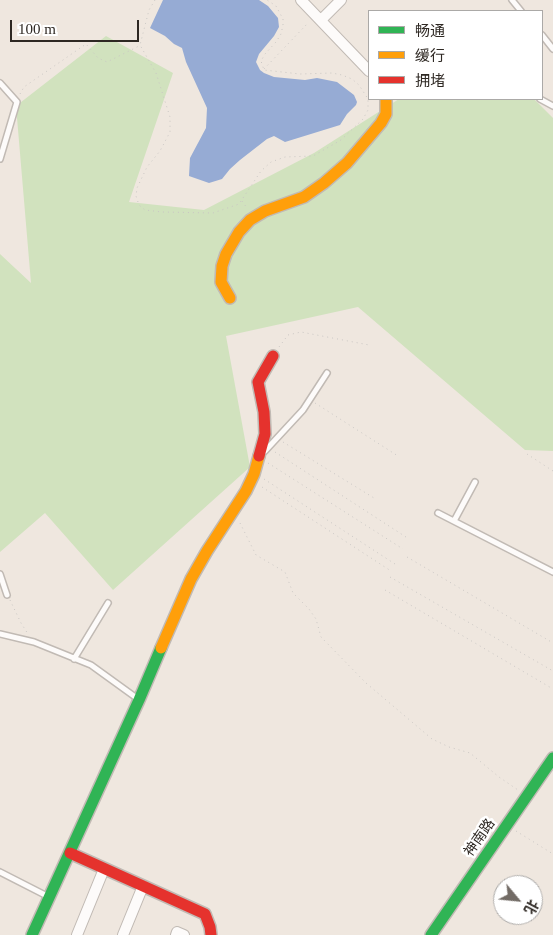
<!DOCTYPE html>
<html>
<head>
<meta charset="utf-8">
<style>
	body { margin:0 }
	#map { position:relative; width:553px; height:935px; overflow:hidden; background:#efe7df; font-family:"Times New Roman","Noto Sans SC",serif }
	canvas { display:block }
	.legend { position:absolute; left:368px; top:10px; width:175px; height:90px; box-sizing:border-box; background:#fff; border:1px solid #aba9a7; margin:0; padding:6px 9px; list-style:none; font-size:15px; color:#2e2823 }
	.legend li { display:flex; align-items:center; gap:10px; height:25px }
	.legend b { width:25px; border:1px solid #aba9a7 }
	.north { position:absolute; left:493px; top:875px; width:50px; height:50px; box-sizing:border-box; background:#fff; border:1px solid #aba9a7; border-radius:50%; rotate:118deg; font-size:14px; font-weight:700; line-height:20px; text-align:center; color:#2e2823 }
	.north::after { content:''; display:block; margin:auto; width:18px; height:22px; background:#726b65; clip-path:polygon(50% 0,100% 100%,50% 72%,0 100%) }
	.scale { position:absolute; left:10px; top:20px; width:129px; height:22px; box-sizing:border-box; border:2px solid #2e2823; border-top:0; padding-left:6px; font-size:15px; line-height:18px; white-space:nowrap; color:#2e2823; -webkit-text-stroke:4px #fff; paint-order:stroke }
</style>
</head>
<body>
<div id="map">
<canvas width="553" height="935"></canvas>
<ul class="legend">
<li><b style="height:6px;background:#30b455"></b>畅通</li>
<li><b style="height:6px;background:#ff9f0a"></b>缓行</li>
<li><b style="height:6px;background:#e5322d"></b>拥堵</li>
</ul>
<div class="north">北</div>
<div class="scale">100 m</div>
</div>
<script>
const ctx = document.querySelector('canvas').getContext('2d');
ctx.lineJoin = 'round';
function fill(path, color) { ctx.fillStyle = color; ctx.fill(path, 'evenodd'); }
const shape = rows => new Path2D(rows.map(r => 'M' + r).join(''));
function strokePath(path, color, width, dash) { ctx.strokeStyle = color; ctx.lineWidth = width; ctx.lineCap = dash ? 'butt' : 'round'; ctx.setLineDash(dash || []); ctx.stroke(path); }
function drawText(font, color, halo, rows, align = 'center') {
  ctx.font = font + ' "Times New Roman","Noto Sans SC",serif'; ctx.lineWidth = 5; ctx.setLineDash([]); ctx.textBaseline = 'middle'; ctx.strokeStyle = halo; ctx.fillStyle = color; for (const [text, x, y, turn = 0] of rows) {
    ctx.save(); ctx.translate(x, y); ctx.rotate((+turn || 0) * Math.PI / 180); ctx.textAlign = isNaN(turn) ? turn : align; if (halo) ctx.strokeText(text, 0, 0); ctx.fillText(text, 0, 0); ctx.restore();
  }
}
fill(shape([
	[106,36,173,73,129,202,204,210,314,153,399,99,534,99,553,118,553,451,525,450,358,307,226,336,250,467,113,590,45,513,0,552,0,254,31,283,16,106]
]), '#d1e2be');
fill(shape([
	[163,0,259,0,268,6,278,18,279,27,274,36,259,54,256,62,260,70,264,73,274,77,305,80,317,78,337,82,354,95,357,102,356,105,347,114,340,125,285,142,274,136,267,139,240,160,230,169,222,179,209,183,189,176,190,158,206,128,207,108,186,62,182,48,174,44,165,36,150,28]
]), '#96abd4');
const lane = shape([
	[512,0,521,11],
	[542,35,553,49],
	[0,83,17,102,0,159],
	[540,99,553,106],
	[265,451,303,410,327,373],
	[438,513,553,572],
	[454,521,475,482],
	[0,574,7,595],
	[0,634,34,642,91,665,138,699],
	[74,659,108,603],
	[0,872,49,897]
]);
const street = shape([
	[301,0,369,71],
	[321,20,341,0],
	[77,935,104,869],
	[123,935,143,886],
	[176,935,177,932,184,935]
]);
const fast = shape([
	[32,935,139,700,161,648],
	[431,935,553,758]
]);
const slow = shape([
	[230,298,221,282,222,266,226,254,239,232,250,220,265,211,304,197,324,183,347,163,381,123,386,114,386,99],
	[161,648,191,579,207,551,246,491,254,474,259,456]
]);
const jam = shape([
	[259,456,265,434,264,412,258,382,273,356],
	[70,853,205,914,210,927,211,935]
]);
strokePath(lane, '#c1bab4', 8);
strokePath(street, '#c1bab4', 12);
strokePath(fast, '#c1bab4', 14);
strokePath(slow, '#c1bab4', 14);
strokePath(jam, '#c1bab4', 14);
strokePath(shape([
	[155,0,149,10,140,45,156,73,170,117,170,132,160,151,147,167,137,188,136,196,139,205,145,210,162,212,213,213,239,204,261,171,271,162,285,157,313,156,341,140,363,119,368,110,368,99,359,85,352,79,342,75,332,73,300,74,264,70,261,61,265,54,276,42,281,34,283,25,283,19,276,6,267,0],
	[264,69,308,23],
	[20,94,24,87,86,44,98,58,107,62,139,46],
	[242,201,247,208],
	[279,347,288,335,301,332,369,345],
	[315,403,398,456],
	[283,442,374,498],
	[275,452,409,539],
	[527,454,553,471],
	[268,463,403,549],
	[264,479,395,564],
	[262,487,391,571],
	[240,523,256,555,285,572,293,593,309,609,316,619,321,637,366,683,432,739,449,747,470,753,499,777,518,790],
	[407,557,553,643],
	[390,577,553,671],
	[385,590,553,689],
	[10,600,21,623,28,634],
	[516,831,553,854]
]), '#cac7c4', 1, [1, 4]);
strokePath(lane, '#fdfbfa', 5);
strokePath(street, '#fdfbfa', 10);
strokePath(fast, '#30b455', 11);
strokePath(slow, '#ff9f0a', 11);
strokePath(jam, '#e5322d', 11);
drawText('14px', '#2e2823', '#fff', [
	["神南路",480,838,-55]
]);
</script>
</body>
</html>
